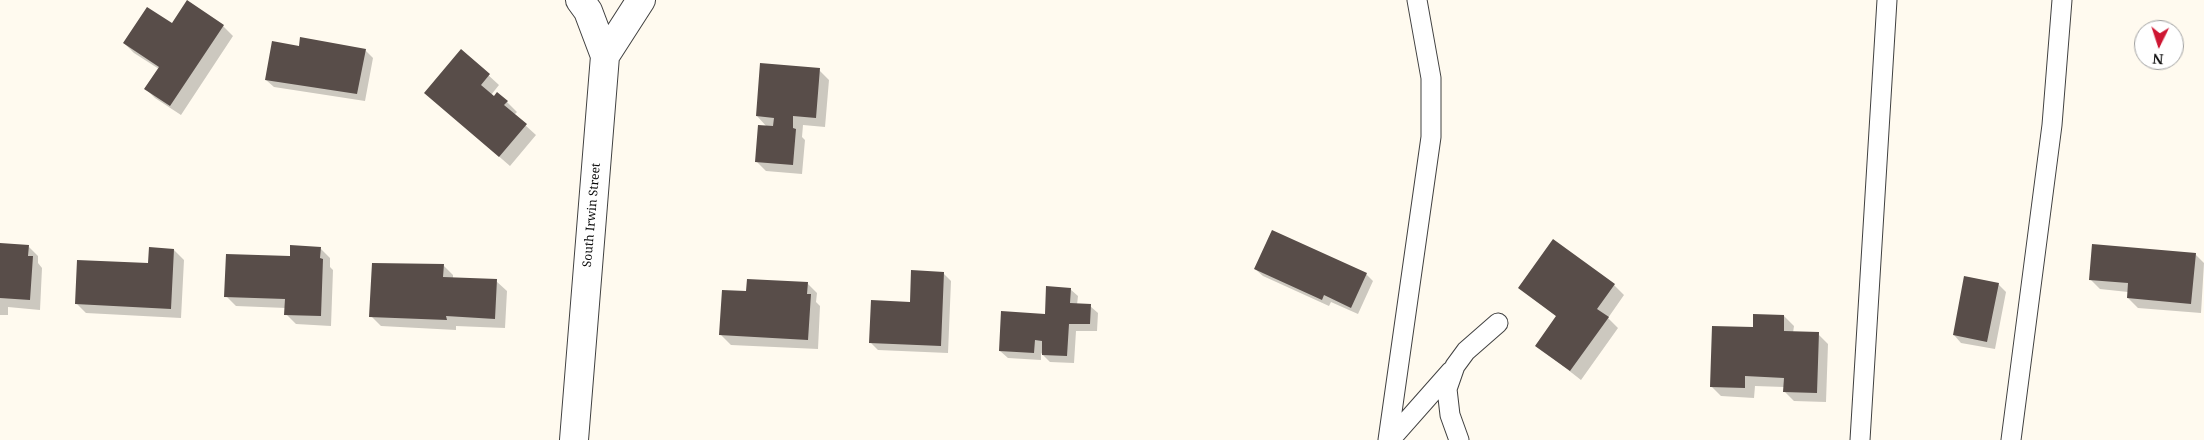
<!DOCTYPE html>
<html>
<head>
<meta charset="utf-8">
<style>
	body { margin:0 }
	#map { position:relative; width:2204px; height:440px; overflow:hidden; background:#fffaef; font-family:"Noto Serif",serif }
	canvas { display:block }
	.north { position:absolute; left:2134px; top:20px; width:50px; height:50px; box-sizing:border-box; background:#fff; border:1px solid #9f9f9f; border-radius:50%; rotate:184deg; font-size:14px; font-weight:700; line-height:20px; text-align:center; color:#0e0e0e }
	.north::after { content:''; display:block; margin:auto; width:18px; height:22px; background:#ce1632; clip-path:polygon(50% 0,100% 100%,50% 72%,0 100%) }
</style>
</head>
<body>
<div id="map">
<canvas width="2204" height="440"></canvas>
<div class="north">N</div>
</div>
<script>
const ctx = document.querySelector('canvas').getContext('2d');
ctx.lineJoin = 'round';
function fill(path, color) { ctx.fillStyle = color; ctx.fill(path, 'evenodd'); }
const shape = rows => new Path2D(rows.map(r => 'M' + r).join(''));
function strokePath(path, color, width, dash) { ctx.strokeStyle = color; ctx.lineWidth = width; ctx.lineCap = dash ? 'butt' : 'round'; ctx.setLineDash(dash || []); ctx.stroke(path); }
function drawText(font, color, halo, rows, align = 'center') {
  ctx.font = font + ' "Noto Serif",serif'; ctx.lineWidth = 5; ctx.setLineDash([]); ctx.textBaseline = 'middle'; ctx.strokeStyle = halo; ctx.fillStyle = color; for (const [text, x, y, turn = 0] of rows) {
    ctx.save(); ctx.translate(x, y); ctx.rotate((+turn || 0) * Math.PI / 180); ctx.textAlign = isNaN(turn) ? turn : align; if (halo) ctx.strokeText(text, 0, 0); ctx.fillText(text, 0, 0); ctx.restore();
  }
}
fill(shape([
	[172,25,223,26,233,36,181,115,155,98,145,88,159,69,134,53,124,43],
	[300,47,365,50,373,58,365,101,274,87,266,80],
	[462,51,499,85,491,95,507,102,517,112,514,115,536,135,510,166,426,93],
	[819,70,829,80,825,127,803,125,802,137,805,140,802,174,766,171,756,161,767,127,757,116],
	[1553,241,1614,285,1624,295,1608,318,1618,328,1581,380,1536,345,1557,317,1519,287],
	[0,245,28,246,38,256,38,263,42,268,40,310,8,307,8,315,0,315],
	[320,248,330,258,330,267,333,270,331,326,296,324,286,314,286,308,236,306,226,296,291,257],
	[174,250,184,260,181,318,86,313,76,303],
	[2195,254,2204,263,2201,313,2138,308,2128,298,2128,292,2100,289,2090,279],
	[443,265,453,275,453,278,496,281,507,291,505,328,456,326,456,330,381,326,371,316],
	[1255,269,1366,274,1373,281,1358,314,1331,302,1329,306,1263,276],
	[943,273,951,281,948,353,878,350,871,343],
	[807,283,817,293,816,302,820,306,818,349,731,345,721,335,747,293],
	[1998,284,2006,292,1995,349,1961,343,1954,335],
	[1070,289,1078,296,1077,305,1090,306,1098,313,1097,331,1076,331,1074,363,1050,362,1041,353,1041,360,1008,358,1000,351,1046,315],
	[1784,316,1794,326,1793,333,1818,334,1828,344,1826,402,1794,401,1784,391,1784,387,1755,386,1754,398,1721,396,1711,386,1754,329]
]), '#0003');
fill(shape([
	[187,0,224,25,170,106,144,89,159,67,123,43,147,7,172,23],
	[300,37,366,49,357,94,265,80,272,41,299,46],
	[461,49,490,74,481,85,494,96,497,92,508,101,504,105,527,124,499,157,424,93],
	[760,63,820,68,816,118,793,116,793,128,796,129,793,165,755,162,758,125,773,126,774,118,756,116],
	[1272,230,1367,273,1351,308,1324,295,1322,300,1254,269],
	[1553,239,1615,284,1597,309,1609,317,1570,371,1535,346,1556,316,1518,288],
	[0,243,29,245,28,256,33,256,30,300,0,298],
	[2092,244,2196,253,2191,304,2127,298,2128,283,2089,280],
	[290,245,321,247,320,258,323,259,321,316,284,315,285,299,224,297,226,254,290,256],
	[149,247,174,249,171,309,75,304,77,260,148,263],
	[372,263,444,264,443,277,497,279,495,319,446,316,447,320,369,317],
	[911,270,944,272,941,346,869,343,871,300,910,302],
	[1964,276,1999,283,1987,342,1953,335],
	[747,279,808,282,807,294,811,294,808,340,719,335,722,290,746,291],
	[1046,286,1071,288,1070,303,1091,304,1090,324,1069,324,1067,356,1042,355,1042,341,1035,340,1034,353,999,351,1001,311,1045,314],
	[1753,314,1784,315,1784,331,1819,332,1817,393,1783,392,1784,378,1745,376,1745,388,1710,387,1712,326,1753,327]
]), '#584d49');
const lane = shape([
	[1388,440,1431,137,1431,78,1417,0],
	[1390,440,1451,371],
	[1459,440,1450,415,1447,389,1455,366,1466,351,1498,323],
	[1860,440,1887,0],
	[2011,440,2052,125,2062,0]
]);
const street = shape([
	[580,0,588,11,605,56],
	[574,440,605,56,641,0]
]);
strokePath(lane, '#414141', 21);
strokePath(street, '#414141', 30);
strokePath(lane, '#fff', 19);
strokePath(street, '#fff', 28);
drawText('12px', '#0e0e0e', '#fff', [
	["South Irwin Street",592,215,-85]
]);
</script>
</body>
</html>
